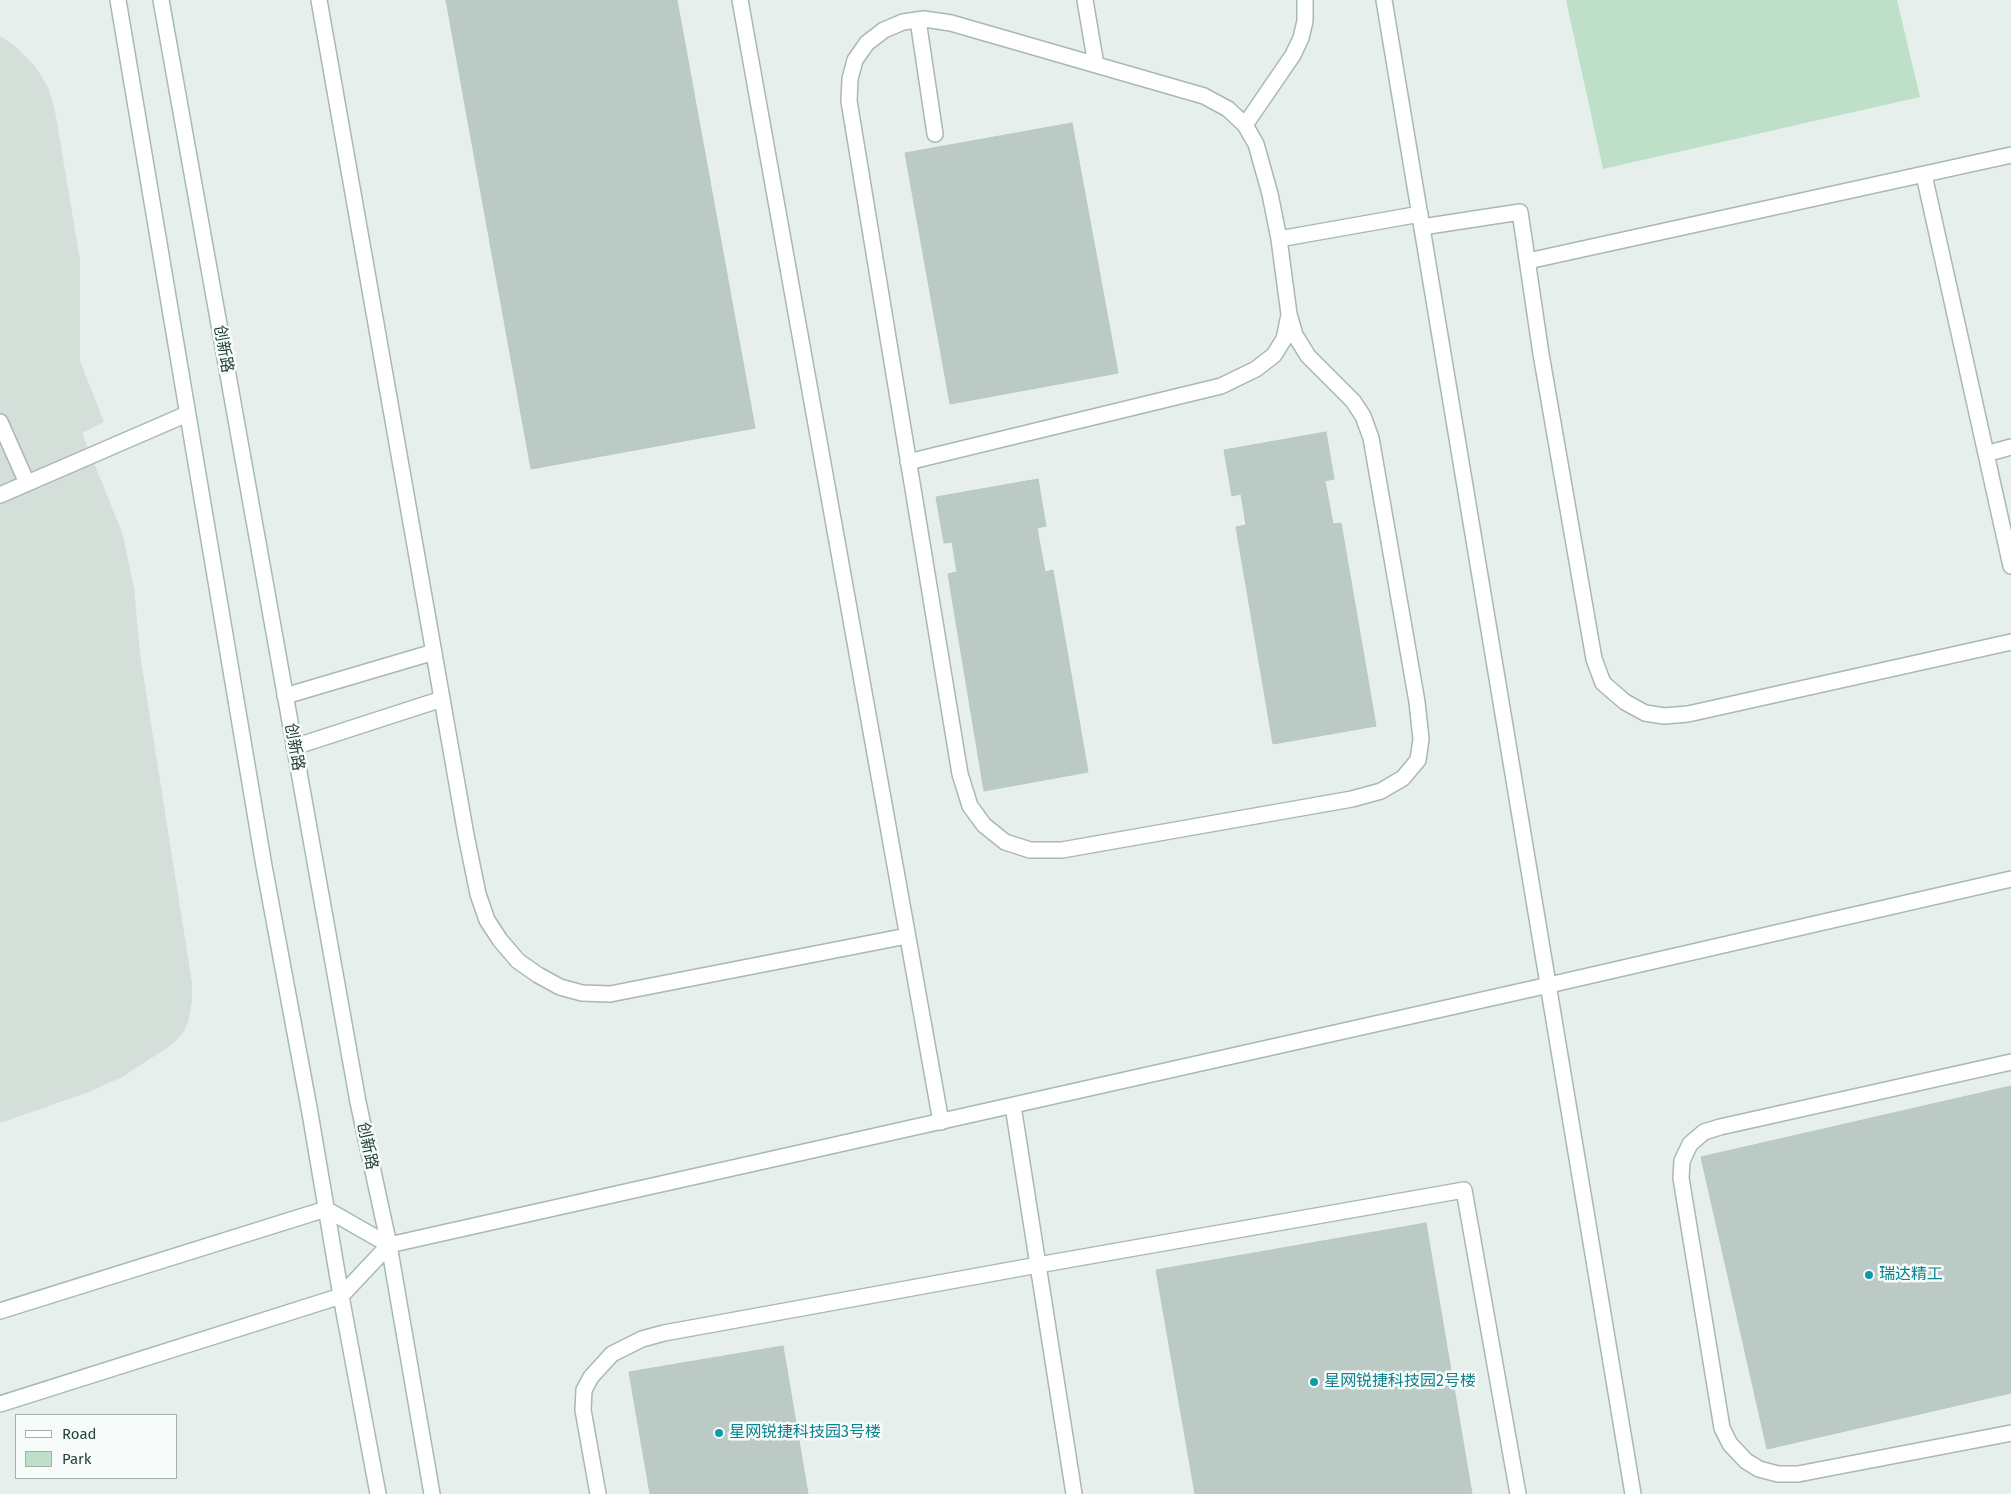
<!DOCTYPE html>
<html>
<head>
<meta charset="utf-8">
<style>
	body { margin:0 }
	#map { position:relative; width:2011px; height:1494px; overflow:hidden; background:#e6efeb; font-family:"Fira Sans",sans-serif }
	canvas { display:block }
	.legend { position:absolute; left:15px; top:1414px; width:162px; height:65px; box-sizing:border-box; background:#f7fbf9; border:1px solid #a3b1ad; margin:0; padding:6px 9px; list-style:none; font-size:15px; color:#24423a }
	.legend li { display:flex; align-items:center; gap:10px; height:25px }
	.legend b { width:25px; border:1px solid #a3b1ad }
</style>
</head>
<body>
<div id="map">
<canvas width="2011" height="1494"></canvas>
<ul class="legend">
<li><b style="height:6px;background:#fff"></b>Road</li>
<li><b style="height:14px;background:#bfe0c8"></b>Park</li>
</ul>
</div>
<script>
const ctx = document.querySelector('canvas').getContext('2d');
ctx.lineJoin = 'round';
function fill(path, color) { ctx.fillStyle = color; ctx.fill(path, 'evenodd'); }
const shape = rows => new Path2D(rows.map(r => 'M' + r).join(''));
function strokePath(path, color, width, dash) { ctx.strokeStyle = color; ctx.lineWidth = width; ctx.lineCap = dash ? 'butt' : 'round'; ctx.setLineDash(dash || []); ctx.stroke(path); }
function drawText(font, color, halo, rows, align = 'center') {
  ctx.font = font + ' "Fira Sans","Noto Sans SC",sans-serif'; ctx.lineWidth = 5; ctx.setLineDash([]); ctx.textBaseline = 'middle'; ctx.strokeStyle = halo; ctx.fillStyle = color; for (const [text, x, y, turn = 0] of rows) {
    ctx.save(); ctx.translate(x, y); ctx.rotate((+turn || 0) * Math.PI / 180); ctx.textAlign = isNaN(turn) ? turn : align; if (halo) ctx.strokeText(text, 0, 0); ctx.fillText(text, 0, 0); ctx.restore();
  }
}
fill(shape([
	[0,36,15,46,35,66,48,87,55,111,80,260,80,361,104,422,82,433,123,535,134,588,140,654,192,983,192,1000,189,1019,184,1032,173,1044,122,1077,89,1092,0,1123]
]), '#d4dfda');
fill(shape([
	[1566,0,1897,0,1920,97,1603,169]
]), '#bfe0c8');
const building = shape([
	[446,0,677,0,755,428,531,469,446,0],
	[1072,123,1118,373,950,404,905,153,1072,123],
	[1326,432,1334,479,1325,481,1333,524,1341,523,1376,726,1273,744,1236,527,1246,525,1241,494,1232,496,1224,450,1326,432],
	[1038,479,1046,526,1037,528,1045,572,1053,570,1088,772,984,791,948,574,957,572,952,542,944,543,936,497,1038,479],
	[2011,1086,2011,1393,1767,1449,1701,1157,2011,1086],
	[1426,1223,1472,1494,1195,1494,1156,1270,1426,1223],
	[783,1346,808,1494,650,1494,629,1372,783,1346]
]);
fill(building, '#bbcac4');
strokePath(building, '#b8c9c2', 1);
const lane = shape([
	[319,0,466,835,478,894,487,920,500,940,518,961,538,975,560,987,582,993,610,994,907,936],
	[740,0,941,1122],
	[918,20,935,134],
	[1924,175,2011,566],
	[1422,227,1520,212,1541,354,1594,659,1603,683,1625,702,1645,713,1664,716,1688,714,2011,642],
	[1528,261,2011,155],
	[0,422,27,483],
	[1986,454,2011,447],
	[0,495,187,414],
	[285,696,434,652],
	[294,747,442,699],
	[2011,1062,1720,1127,1704,1132,1690,1144,1682,1161,1681,1178,1722,1428,1730,1444,1746,1461,1759,1469,1778,1474,1798,1474,2011,1433],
	[1013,1106,1074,1494],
	[598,1494,583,1410,584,1390,591,1377,612,1354,642,1339,664,1333,1038,1265,1464,1190,1518,1494]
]);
const street = shape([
	[1085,0,1096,65],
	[924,19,951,23,1204,96,1228,109,1245,125,1256,144,1270,194,1279,239,1289,314,1295,335,1308,356,1353,401,1363,416,1371,438,1417,702,1421,739,1418,760,1403,778,1381,791,1352,799,1062,850,1030,850,1005,842,984,825,970,806,960,774,849,101,850,79,855,60,867,43,884,30,903,22,924,19],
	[1245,125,1293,55,1301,38,1305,21,1305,0],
	[1279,239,1420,214],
	[908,462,1221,386,1256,369,1274,355,1284,339,1289,315]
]);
const secondary = shape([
	[118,0,264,866,310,1113,341,1296,378,1494],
	[161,0,358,1102,389,1245,432,1494],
	[1384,0,1633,1494],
	[389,1245,1549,985,2011,879],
	[0,1311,326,1209,389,1245,341,1296,0,1404]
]);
strokePath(lane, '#a8b8b2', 18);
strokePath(street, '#a8b8b2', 18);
strokePath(secondary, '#a4bbb3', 18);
strokePath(lane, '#fff', 15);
strokePath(street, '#fff', 15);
strokePath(secondary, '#fff', 15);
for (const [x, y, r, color] of [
	[1869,1275,5,"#0f9aa8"],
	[1314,1382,5,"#0f9aa8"],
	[719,1433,5,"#0f9aa8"]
]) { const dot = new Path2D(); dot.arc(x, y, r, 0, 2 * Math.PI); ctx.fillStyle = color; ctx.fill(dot); strokePath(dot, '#f7fbf9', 2); }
drawText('16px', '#24423a', '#f7fbf9', [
	["创新路",223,349,80],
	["创新路",294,747,80],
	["创新路",367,1146,78]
]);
drawText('16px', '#0d838f', '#f7fbf9', [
	["瑞达精工",1879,1275],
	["星网锐捷科技园2号楼",1324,1382],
	["星网锐捷科技园3号楼",729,1433]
], 'left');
</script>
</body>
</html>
